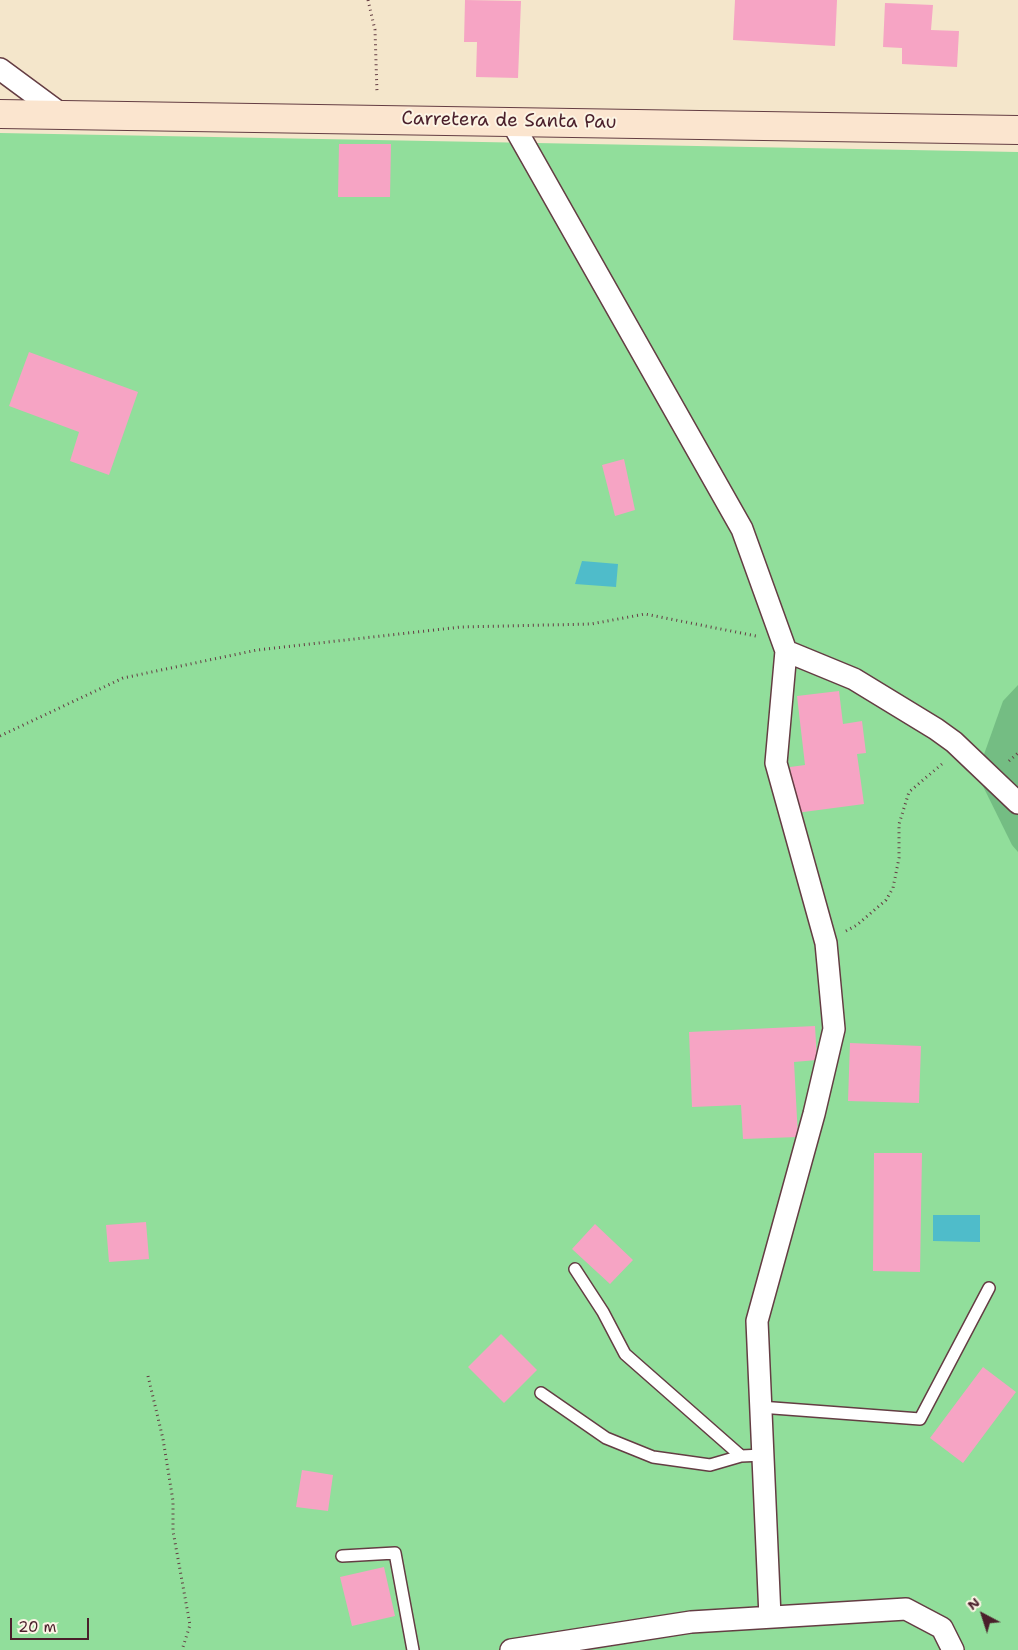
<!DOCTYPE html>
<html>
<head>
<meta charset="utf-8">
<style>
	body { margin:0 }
	#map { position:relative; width:1018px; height:1650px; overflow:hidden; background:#f4e6cb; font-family:"Shantell Sans",sans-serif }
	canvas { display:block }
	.north { position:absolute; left:958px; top:1590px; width:50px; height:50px; -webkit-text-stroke:4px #fcf5e5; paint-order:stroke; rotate:320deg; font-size:14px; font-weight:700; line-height:20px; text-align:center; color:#4a1f2b }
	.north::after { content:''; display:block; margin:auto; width:18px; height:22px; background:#4a1f2b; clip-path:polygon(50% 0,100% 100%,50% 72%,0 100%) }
	.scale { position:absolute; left:10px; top:1618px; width:79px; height:22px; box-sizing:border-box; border:2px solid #4a1f2b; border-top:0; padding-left:6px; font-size:15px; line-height:18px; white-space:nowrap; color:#4a1f2b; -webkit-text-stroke:4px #fcf5e5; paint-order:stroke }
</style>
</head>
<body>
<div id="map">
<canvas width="1018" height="1650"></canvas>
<div class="north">N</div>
<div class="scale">20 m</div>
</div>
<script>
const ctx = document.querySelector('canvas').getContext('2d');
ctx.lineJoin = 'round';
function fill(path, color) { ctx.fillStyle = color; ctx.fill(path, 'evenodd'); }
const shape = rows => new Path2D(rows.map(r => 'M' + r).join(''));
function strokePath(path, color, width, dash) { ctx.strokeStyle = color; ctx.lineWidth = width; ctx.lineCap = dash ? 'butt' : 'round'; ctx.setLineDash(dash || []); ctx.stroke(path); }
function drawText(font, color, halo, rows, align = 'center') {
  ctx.font = font + ' "Shantell Sans",sans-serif'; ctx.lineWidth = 4; ctx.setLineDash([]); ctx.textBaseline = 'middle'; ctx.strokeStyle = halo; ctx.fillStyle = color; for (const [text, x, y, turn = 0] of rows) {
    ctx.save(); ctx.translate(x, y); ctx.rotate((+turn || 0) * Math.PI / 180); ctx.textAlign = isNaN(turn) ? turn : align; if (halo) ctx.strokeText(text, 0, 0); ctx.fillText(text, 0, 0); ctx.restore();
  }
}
fill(shape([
	[0,133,1018,152,1018,1650,0,1650]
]), '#91de9b');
fill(shape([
	[1018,685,1018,852,1012,845,977,774,1003,701]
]), '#74bd83');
fill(shape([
	[582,561,618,564,616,587,575,584],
	[933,1215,980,1215,980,1242,933,1241]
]), '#4fbcca');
fill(shape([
	[465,0,521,1,518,78,476,77,477,42,464,42],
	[735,0,837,0,835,46,733,40],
	[885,3,933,5,931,30,959,31,957,67,902,64,902,48,883,47],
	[339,144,391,144,390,197,338,197],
	[29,352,138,392,109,475,70,461,79,432,9,406],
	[624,459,635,510,615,516,602,465],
	[839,691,843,724,862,721,866,753,857,754,864,804,796,813,790,767,805,765,797,696],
	[815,1026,817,1060,794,1062,798,1137,743,1139,741,1105,692,1107,689,1032],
	[850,1043,921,1046,919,1103,848,1101],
	[874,1153,922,1153,920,1272,873,1271],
	[146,1222,149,1259,109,1262,106,1225],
	[595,1224,633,1260,610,1284,572,1249],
	[501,1334,537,1370,504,1403,468,1367],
	[983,1367,1016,1392,963,1463,930,1438],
	[302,1470,333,1475,328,1511,296,1507],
	[384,1567,395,1616,352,1626,340,1577]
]), '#f6a4c4');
const lane = shape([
	[575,1269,603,1312,625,1354,741,1456,763,1455],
	[541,1393,606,1438,653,1457,710,1465,741,1456],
	[760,1407,920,1419,989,1288],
	[342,1556,395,1553,413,1650]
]);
const street = shape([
	[0,69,61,114],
	[511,121,742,529,786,651,776,763,826,943,834,1029,814,1114,757,1321,770,1617],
	[786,651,854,679,936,729,954,742,1018,803],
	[511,1650,691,1622,906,1609,942,1628,953,1650]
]);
const secondary = shape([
	[0,114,1018,130]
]);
strokePath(lane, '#643d43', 14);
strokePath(street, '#643d43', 24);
strokePath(secondary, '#643d43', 30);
strokePath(shape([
	[368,0,375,30,377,93],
	[0,736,123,678,257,650,461,627,591,624,645,614,756,636],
	[1009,761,1018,753],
	[846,931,857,925,886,900,893,888,899,858,899,824,909,792,942,764],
	[148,1376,163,1439,173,1501,173,1531,190,1625,182,1650]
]), '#643d43', 3, [1, 4]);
strokePath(lane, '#fff', 11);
strokePath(street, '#fff', 21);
strokePath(secondary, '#fbe5cf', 28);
drawText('19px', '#4a1f2b', '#fcf5e5', [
	["Carretera de Santa Pau",509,121,1]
]);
</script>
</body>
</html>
